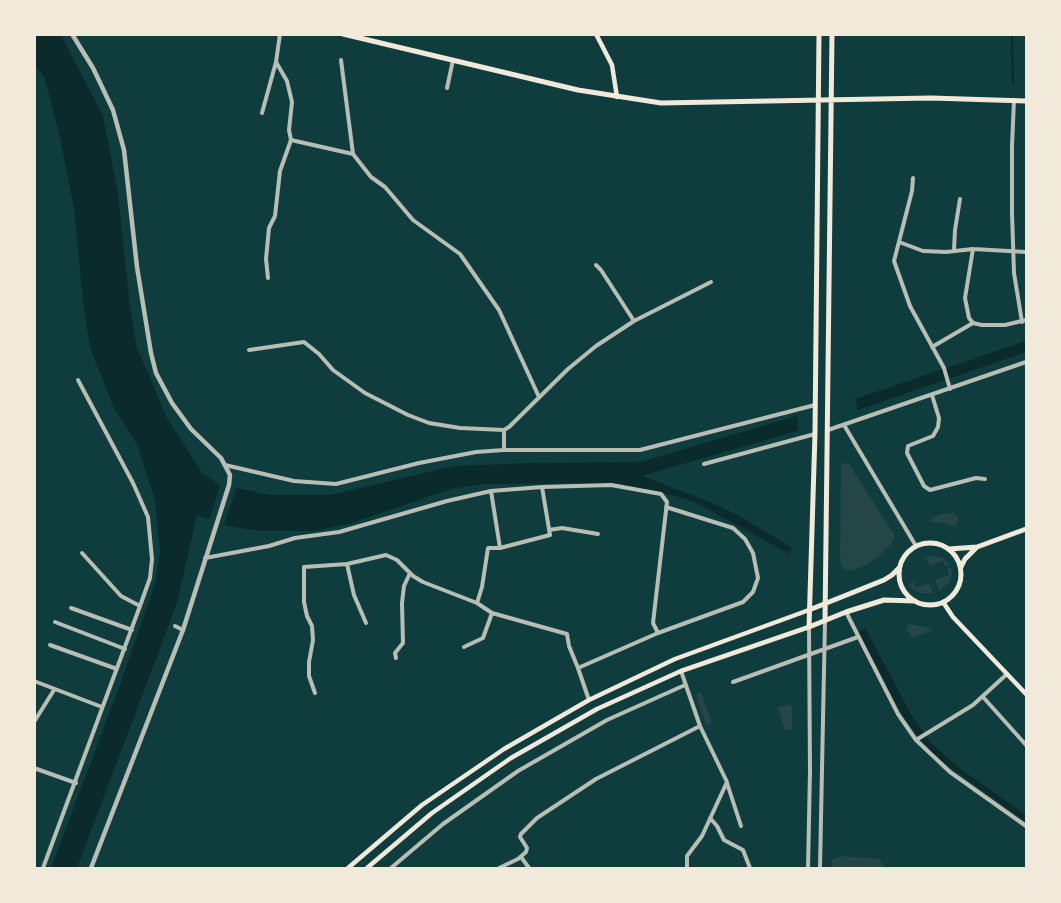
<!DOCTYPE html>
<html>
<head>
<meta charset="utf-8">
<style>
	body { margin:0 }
	#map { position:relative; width:1061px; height:903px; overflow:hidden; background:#0f3d3e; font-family:"Noto Sans",sans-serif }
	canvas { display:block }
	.frame { position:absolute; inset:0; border:36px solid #f1e9da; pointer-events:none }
</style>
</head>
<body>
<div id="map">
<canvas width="1061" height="903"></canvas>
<div class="frame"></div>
</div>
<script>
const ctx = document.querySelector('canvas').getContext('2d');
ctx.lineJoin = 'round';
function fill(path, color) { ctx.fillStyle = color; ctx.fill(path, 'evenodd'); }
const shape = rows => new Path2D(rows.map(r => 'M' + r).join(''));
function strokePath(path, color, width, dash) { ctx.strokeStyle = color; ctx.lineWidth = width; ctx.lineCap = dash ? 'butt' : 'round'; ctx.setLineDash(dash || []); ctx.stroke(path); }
fill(shape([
	[844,463,849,464,895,536,891,544,877,558,860,568,850,571,843,568,840,561,841,466],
	[954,513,958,517,958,522,955,527,944,523,932,522,930,520,941,514],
	[935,556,943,558,950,565,945,566,943,561,930,566,926,557],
	[951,567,952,575,949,582,939,591,935,580,949,575,947,569],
	[914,582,916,588,929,583,933,593,921,593,914,590,908,584],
	[909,624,930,628,932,630,913,638,906,629],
	[701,692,712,723,706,725,696,694],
	[789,704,792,708,792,729,785,731,778,708],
	[841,856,879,859,885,868,832,868,832,860]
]), '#244646');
fill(shape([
	[35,35,60,35,62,37,103,116,118,194,129,299,136,345,167,418,202,473,219,484,269,495,331,495,454,466,535,463,640,462,855,399,1026,341,1026,352,797,431,642,476,708,501,741,517,792,548,789,554,695,502,657,491,616,483,486,484,454,488,352,523,316,531,262,531,227,526,197,515,177,603,77,868,51,868,121,682,155,584,160,551,155,500,137,444,114,408,90,348,83,301,74,209,60,137,38,53,35,50],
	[865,628,912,716,930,742,959,768,1026,815,1026,822,936,757,917,735,901,713,858,632]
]), '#0a2a2b');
fill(shape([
	[855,398,858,411,799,432,797,415],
	[221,482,237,487,224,525,209,520]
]), '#0f3d3e');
strokePath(shape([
	[1012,34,1013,83]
]), '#0a2a2b', 2);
strokePath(shape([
	[34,53,50,73]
]), '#0a2a2b', 14);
strokePath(shape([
	[341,60,353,154,371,177,385,187,413,220,460,254,499,310,539,397],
	[276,62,287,81,292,102,289,130,291,140],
	[447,88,453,60],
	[1014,100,1012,146,1012,213,1014,273,1022,322],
	[262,113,276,62,280,34],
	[913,178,912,191,894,261,910,306,944,368,950,389],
	[899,242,923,251,946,252,973,249,1026,252],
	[973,249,965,298,969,318,973,323,982,325,1005,325,1026,320],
	[954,250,955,230,960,199],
	[596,265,601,270,634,321],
	[268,278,266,259,269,228,275,216,280,171,291,140,353,154],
	[932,347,973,323],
	[249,350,304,342,319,354,333,370,365,393,408,415,429,423,460,428,504,430,509,427,568,369,596,346,634,321,711,282],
	[932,395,939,418,938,427,933,436,908,446,907,453,924,486,930,490,976,478,985,479],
	[844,425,916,546],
	[504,430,504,450],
	[828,430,1026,362],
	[704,464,815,434],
	[225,465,294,481,336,484,419,463,476,452,504,450,640,450,815,405],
	[491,491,500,548],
	[549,530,562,528,598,534],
	[82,553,121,596,140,606],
	[205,558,269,546,295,538,339,532,447,501,491,491,542,487,611,485,661,494,667,502,653,623,658,633],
	[347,564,354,595,366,623],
	[477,603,482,587,488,548,500,548,550,535,542,487],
	[71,608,132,630],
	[846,612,898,714,916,740,950,772,1026,826],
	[55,622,125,649],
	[175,626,183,630],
	[50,645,117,669],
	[464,647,483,638,492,613],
	[396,658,395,653,403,643,402,603,404,586,410,573],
	[681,671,700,726,727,782,702,836,687,856,687,868],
	[34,681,102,707],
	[733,682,858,637],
	[315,693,309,676,309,662,313,640,312,626,307,616,304,602,304,567,347,564,386,555,397,560,413,576,423,582,477,603,492,613,567,634,569,646,578,668],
	[983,697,1026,745],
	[589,700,578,668,658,633,743,602,753,592,758,578,753,553,745,539,733,528,666,507],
	[34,722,54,690],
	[916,740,973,705,1007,674],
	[34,768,76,783],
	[727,783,741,826],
	[710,818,717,826,724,840,743,850,750,868],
	[521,857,529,868],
	[43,868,140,606,150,578,152,559,148,517,133,483,78,380],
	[391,868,443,824,518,771,607,720,685,685],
	[499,868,518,859,526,852,527,848,520,837,521,834,537,818,596,779,700,726],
	[808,868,810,771,809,627],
	[820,868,825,621]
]), '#b8beb3', 4);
strokePath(shape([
	[72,34,93,68,113,110,124,150,137,267,151,353,156,373,172,403,191,429,221,458,230,475,229,485,183,630,91,868]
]), '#b8beb3', 4.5);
strokePath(shape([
	[596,34,612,65,617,97],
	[943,602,953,617,1026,694],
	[348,868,422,805,504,749,589,700,675,659,809,610],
	[367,868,432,813,511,758,597,709,681,671,809,627]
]), '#f1e9da', 4.5);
strokePath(shape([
	[343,34,578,90,661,103,931,98,1026,101],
	[819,34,815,433,809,627,846,612,884,600,915,601],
	'899 574a31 31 0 1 1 62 0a31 31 0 1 1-62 0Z',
	[977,547,1026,529],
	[949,549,977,547,965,559,961,567],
	[809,610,884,580,892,575,899,568],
	[825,621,832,34]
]), '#f1e9da', 5);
</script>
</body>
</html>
